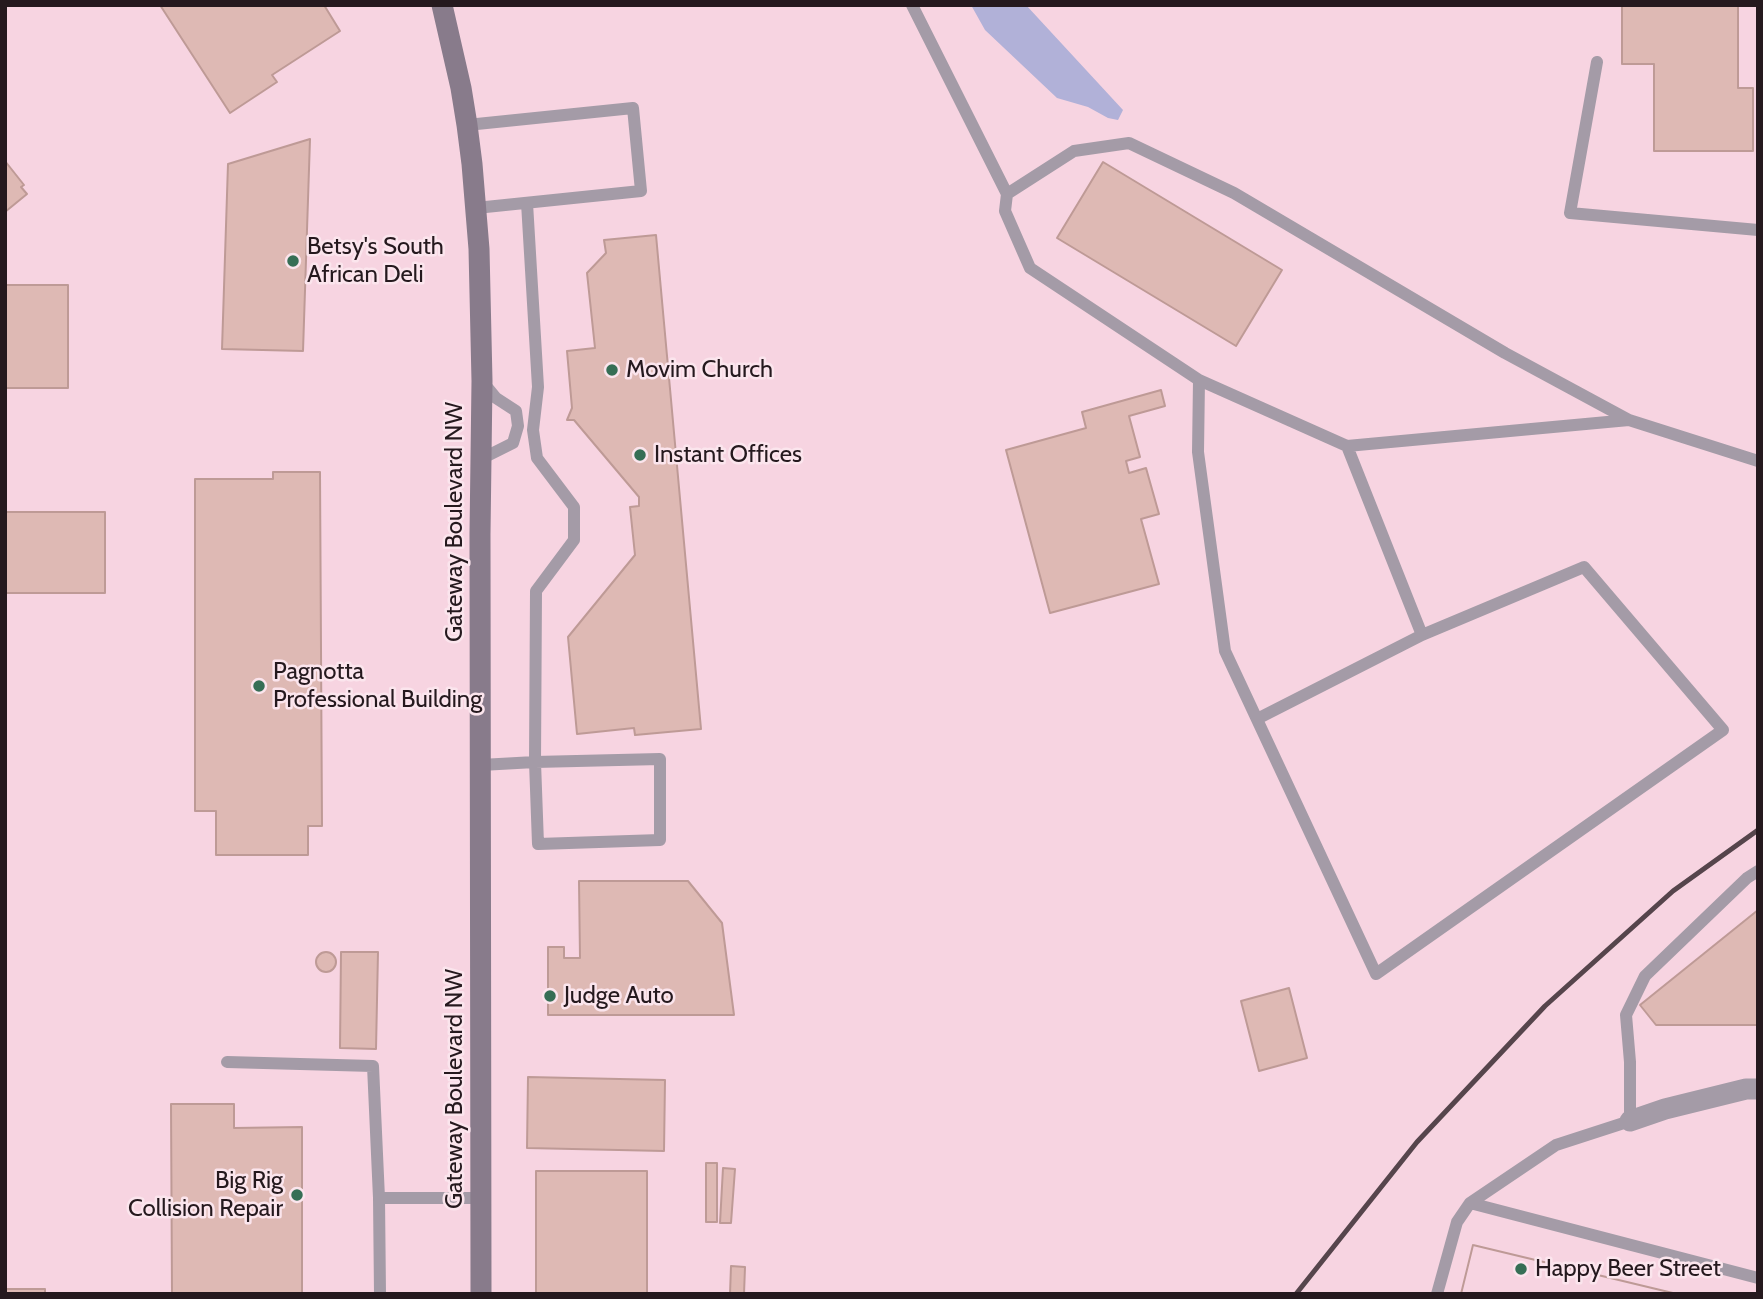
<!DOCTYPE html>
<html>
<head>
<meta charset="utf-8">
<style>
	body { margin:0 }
	#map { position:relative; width:1763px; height:1299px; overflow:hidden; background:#f7d4e1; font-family:Cabin,sans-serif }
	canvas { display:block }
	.frame { position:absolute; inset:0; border:7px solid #25191e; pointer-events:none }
</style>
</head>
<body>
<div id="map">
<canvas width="1763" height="1299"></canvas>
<div class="frame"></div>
</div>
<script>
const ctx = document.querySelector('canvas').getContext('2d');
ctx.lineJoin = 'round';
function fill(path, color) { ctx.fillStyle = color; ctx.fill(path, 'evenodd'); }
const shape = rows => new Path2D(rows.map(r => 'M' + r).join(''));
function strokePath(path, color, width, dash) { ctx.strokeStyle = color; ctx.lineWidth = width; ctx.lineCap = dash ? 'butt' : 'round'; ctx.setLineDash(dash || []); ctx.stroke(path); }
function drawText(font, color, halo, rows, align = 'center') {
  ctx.font = font + ' Cabin,sans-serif'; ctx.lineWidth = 5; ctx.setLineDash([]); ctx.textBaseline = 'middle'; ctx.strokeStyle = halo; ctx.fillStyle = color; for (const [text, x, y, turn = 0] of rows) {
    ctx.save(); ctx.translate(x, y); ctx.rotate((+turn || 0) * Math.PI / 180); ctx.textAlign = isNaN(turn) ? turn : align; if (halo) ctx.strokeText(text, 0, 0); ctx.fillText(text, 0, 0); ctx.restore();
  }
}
fill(shape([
	[971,5,1026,5,1123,110,1118,120,1108,118,1088,107,1057,98,985,30]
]), '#b1b1d8');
const building = shape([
	[160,5,324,5,340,31,272,75,277,82,230,113,160,5],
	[1600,5,1738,5,1738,88,1753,88,1753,151,1654,151,1654,64,1622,64,1622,6,1600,5],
	[310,139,303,351,222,349,228,164,310,139],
	[5,161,24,185,21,187,27,194,5,212,5,161],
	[1103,162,1282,270,1236,346,1057,238,1103,162],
	[656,235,701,729,635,735,634,728,577,734,568,637,635,555,630,507,639,506,639,497,574,420,567,420,572,408,567,351,595,348,587,273,606,253,604,240,656,235],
	[5,285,68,285,68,388,5,388,5,285],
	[1161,390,1165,406,1129,416,1140,457,1126,461,1129,473,1146,468,1159,514,1141,519,1159,584,1050,613,1006,450,1086,428,1082,412,1161,390],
	[273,472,320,472,322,826,308,826,308,855,216,855,216,811,195,811,195,479,273,479,273,472],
	[5,512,105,512,105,593,5,593,5,512],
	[579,881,688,881,722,923,734,1015,548,1015,548,947,564,947,564,958,580,958,579,881],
	[1758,910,1758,1025,1656,1025,1640,1005,1758,910],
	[341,952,378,952,376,1049,340,1048,341,952],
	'316 962a10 10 0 1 1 20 0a10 10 0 1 1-20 0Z',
	[1289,988,1307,1058,1259,1071,1241,1001,1289,988],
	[528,1077,665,1080,664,1151,527,1148,528,1077],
	[171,1104,234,1104,234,1128,302,1127,302,1294,172,1294,171,1104],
	[706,1163,717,1163,717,1222,706,1222,706,1163],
	[723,1168,735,1169,731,1223,720,1223,723,1168],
	[536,1171,647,1171,647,1294,536,1294,536,1171],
	[1473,1245,1677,1294,1461,1294,1473,1245],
	[1473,1245,1677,1294,1461,1294,1473,1245],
	[731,1266,745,1267,744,1294,730,1294,731,1266],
	[5,1289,45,1289,45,1294,5,1294,5,1289]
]);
fill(building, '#deb9b4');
strokePath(building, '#be9a96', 2);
strokePath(shape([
	[912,5,1007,194],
	[1597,62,1570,213,1758,230],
	[467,125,633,108,641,191,476,208],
	[1199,380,1347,446,1422,635],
	[1347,446,1629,420],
	[481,459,513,443,518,426,516,411,496,398,482,381],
	[1257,719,1422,635,1584,567,1723,730,1376,974,1225,651,1198,452,1199,380,1030,268,1005,211,1007,194,1074,151,1129,143,1234,193,1505,353,1629,420,1758,461],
	[481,765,535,762,660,759,660,840,538,844,535,762,536,591,574,540,574,507,537,458,533,430,538,387,527,203],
	[227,1062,373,1066,379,1198],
	[1470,1203,1758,1278],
	[380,1294,379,1198,481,1198],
	[1437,1294,1457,1222,1470,1203,1556,1145,1630,1121,1630,1062,1626,1015,1645,976,1747,878,1758,871]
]), '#a49ba7', 12);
strokePath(shape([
	[1630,1121,1665,1109,1746,1089,1758,1089]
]), '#a49ba7', 21);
strokePath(shape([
	[442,5,461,88,467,125,472,164,479,249,482,381,480,534,481,1294]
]), '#887b8b', 21);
strokePath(shape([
	[1296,1294,1417,1142,1545,1006,1673,891,1758,830]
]), '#56454c', 5);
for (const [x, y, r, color] of [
	[293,261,7,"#366e55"],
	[612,370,7,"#366e55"],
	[640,455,7,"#366e55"],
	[259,686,7,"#366e55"],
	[550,996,7,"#366e55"],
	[297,1195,7,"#366e55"],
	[1521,1269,7,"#366e55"]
]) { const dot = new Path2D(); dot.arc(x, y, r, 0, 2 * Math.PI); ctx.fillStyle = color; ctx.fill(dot); strokePath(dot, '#fbe5ed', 2.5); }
drawText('24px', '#25191e', '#fbe5ed', [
	["Betsy's South",307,247],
	["African Deli",307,275],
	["Movim Church",626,370],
	["Instant Offices",654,455],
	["Pagnotta",273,672],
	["Professional Building",273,700],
	["Judge Auto",564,996],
	["Big Rig",283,1181,"right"],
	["Collision Repair",283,1209,"right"],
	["Happy Beer Street",1535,1269]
], 'left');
drawText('24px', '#25191e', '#fbe5ed', [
	["Gateway Boulevard NW",455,522,-90],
	["Gateway Boulevard NW",455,1089,-90]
]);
</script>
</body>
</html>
